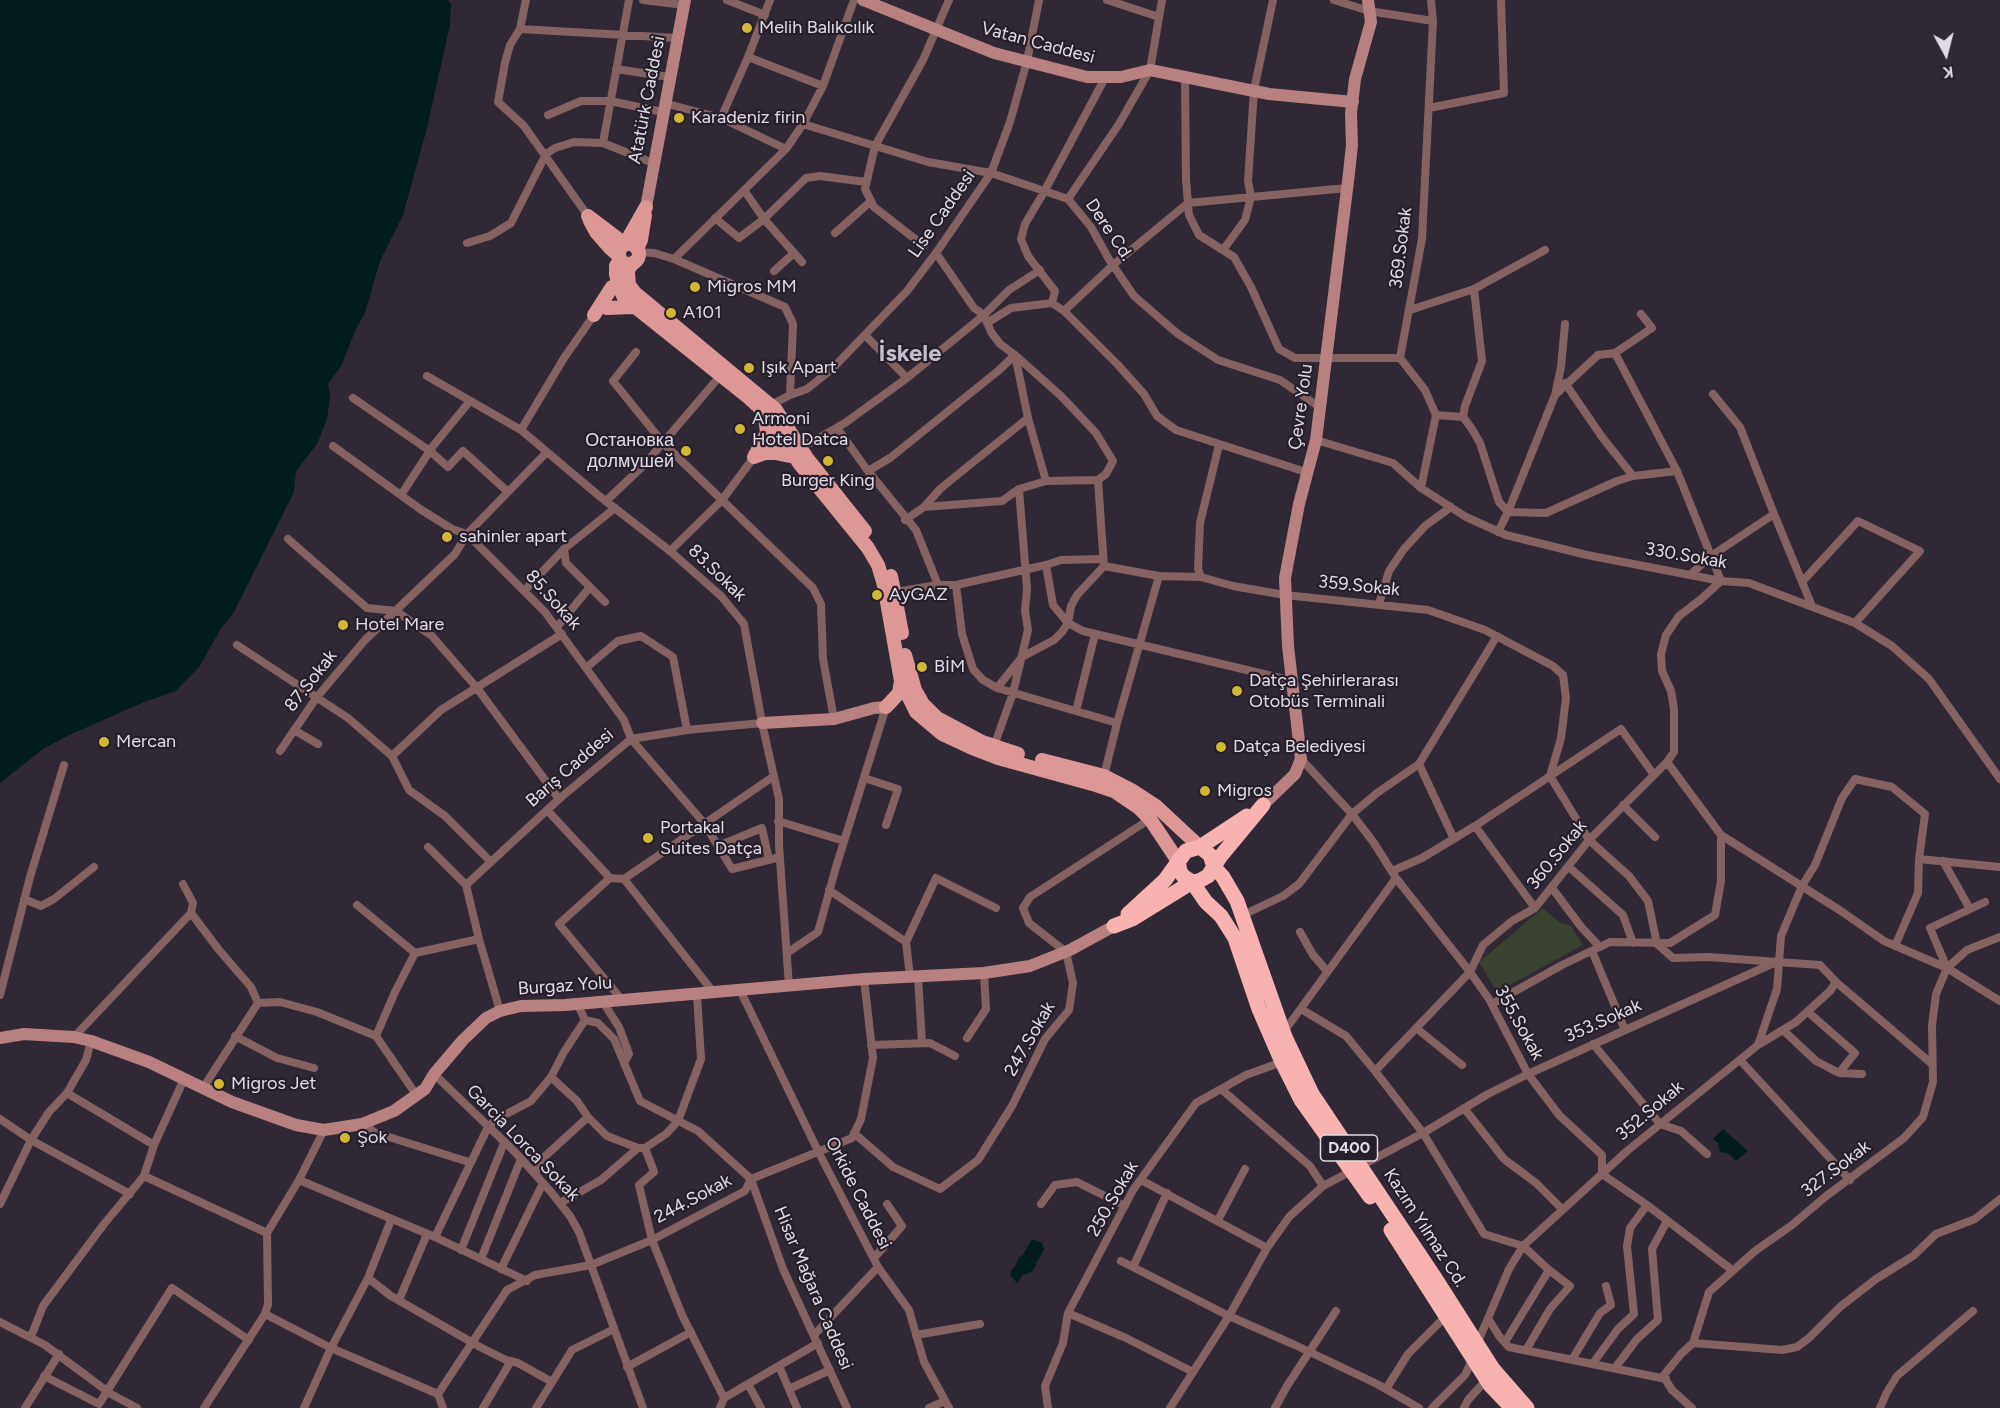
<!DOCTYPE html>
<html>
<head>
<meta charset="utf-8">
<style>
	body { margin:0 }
	#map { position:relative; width:2000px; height:1408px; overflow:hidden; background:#302935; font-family:Figtree,sans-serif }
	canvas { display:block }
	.north { position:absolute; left:1916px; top:24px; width:60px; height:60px; -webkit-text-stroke:4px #261f2b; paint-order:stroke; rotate:173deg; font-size:16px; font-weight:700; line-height:24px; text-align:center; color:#e1dce4 }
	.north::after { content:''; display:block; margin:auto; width:21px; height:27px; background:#e1dce4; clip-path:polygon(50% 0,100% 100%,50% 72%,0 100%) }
</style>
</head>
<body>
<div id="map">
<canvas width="2000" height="1408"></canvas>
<div class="north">K</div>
</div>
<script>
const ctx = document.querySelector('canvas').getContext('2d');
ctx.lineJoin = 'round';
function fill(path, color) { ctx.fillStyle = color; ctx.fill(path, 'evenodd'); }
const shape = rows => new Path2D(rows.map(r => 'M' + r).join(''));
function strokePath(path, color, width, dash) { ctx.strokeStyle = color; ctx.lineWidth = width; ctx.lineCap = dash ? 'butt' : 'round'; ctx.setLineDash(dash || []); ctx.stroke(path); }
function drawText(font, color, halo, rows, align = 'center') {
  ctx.font = font + ' Figtree,sans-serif'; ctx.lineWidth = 4.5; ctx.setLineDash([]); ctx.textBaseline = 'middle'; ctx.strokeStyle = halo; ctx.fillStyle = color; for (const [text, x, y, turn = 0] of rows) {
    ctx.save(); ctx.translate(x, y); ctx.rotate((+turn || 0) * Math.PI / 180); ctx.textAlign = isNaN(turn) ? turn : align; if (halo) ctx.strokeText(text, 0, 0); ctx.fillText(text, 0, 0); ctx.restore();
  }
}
fill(shape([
	[1543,908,1559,922,1571,926,1583,945,1497,992,1479,962]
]), '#394130');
fill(shape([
	[0,0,448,0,451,4,450,25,426,132,403,215,380,261,365,313,356,329,341,366,328,384,330,397,327,419,317,444,296,471,294,492,234,612,220,630,200,666,176,691,144,702,65,737,43,749,0,783],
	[1723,1129,1748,1151,1736,1161,1728,1153,1720,1152,1718,1143,1713,1139],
	[1032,1239,1042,1243,1044,1249,1032,1272,1023,1275,1017,1283,1011,1276,1010,1272,1015,1266,1019,1257,1022,1256]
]), '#011c1c');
strokePath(shape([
	[526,0,520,29,510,45,505,63,498,102,524,126,588,216],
	[643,0,684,5],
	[727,0,765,15],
	[1107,0,1159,17],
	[1334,0,1369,11,1433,21],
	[520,29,677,38],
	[748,57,823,86],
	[616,69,669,77],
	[1185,77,1186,180,1189,215,1199,235,1234,257,1251,287,1279,349,1295,358,1400,358],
	[1105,78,1044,192,1025,224,1021,239,1028,256,1055,291,1052,303,1064,311,1118,365,1144,394,1157,416,1176,430,1309,473],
	[664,103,721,118,786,149],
	[1429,108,1504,93,1501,0],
	[548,115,581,101,610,101,663,112],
	[721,118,748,57,770,0],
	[803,124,928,162,991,173,1068,199,1091,227,1110,261,1134,296,1178,334,1218,360,1280,380,1321,408],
	[603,143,629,0],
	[744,190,764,219,802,262],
	[1068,199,1119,124,1150,70,1162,0],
	[1188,203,1347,188],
	[715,218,739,238,764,219,806,178,820,176,866,182],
	[835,233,871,201],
	[467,243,490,236,511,223,546,154,555,148,574,142,603,143,653,163],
	[924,246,874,207,865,189,875,146,923,60,949,0],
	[1223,250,1245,220,1251,197,1248,181,1254,90,1273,0],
	[638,252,654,253,674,259,785,307,793,324,790,395,771,405],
	[936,253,974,308,984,315,991,332,1000,344,1015,355,1028,418,1046,481],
	[674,259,786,149,803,124,823,86,854,0],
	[774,271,794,253],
	[1410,310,1474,289,1545,250],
	[1064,311,1113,265,1188,203],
	[987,323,1011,308,1052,303],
	[865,335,907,378],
	[636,352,613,381,664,444,813,588,821,604,823,659,834,719],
	[1615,353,1652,328,1641,314],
	[427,376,521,430,598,495,670,551,721,596,744,624,762,723,779,799,779,845,789,986],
	[1565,383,1602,437,1633,476],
	[1713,394,1740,427,1774,514],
	[790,395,807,389,832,369,907,291,936,253,991,173,1010,122,1027,61,1039,0],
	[1555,395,1598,355,1615,353,1677,471,1721,581],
	[353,398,430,451,448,467,463,451,508,492],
	[1436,415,1463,417,1472,429,1480,443,1499,502,1508,512,1546,513,1617,481,1633,476,1677,471],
	[1463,417,1465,406,1482,361,1474,289],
	[837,428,868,471,916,530,938,585],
	[521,430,564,358,594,315],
	[1316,440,1393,463,1421,488,1466,517,1506,535,1587,555,1721,581,1749,583,1855,623,1892,646,1929,679,2000,779],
	[798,443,810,443,845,423,907,378,984,315,1009,290,1040,270],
	[333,446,420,509,452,529,467,534,545,612,624,720,631,739,704,823,732,869,780,857],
	[868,471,890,458,998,371,1015,355,1061,396,1096,433,1113,461,1106,474,1098,480,1104,566],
	[1421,488,1436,415,1425,390,1400,358,1422,239,1433,21,1431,0],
	[401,495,433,446,470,401],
	[606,501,644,465,720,376],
	[924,507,1002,501,1019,489,1046,481,1098,480],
	[905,520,924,507,941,488,1028,418],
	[1498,532,1508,512,1555,395,1561,367,1565,324],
	[288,539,367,608,396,611,432,636,477,688,559,799],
	[564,549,566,563,590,587],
	[670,551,722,500,754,457],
	[1046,565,1061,560,1103,559],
	[1691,574,1711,556,1774,514,1812,606],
	[1201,577,1198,569,1200,523,1219,445],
	[1802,582,1858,521,1920,551,1855,623],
	[956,585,962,634,973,669,983,680,997,688,1117,723],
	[524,591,564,549,615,508],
	[895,592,938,585,956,585,1046,565,1053,605,1068,623,1083,631,1293,681],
	[1379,604,1389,571,1404,549,1425,526,1451,507],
	[557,627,590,587,605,602],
	[237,645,348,718,392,756,441,710,562,634],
	[587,667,618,641,641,636,673,657,687,730],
	[997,688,1022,657,1054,640,1062,632,1068,623,1071,606,1077,595,1104,566,1159,576,1201,577,1233,586,1285,595,1428,610,1485,630,1553,666,1563,675,1566,698,1561,738,1550,776,1589,840,1629,876,1648,901,1657,944,1673,958,1708,957,1820,965,1836,982,1830,991,1796,1022,1758,1045],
	[1076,711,1095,634],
	[294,730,318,744],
	[994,746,1013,693,1028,630,1025,611,1027,589,1019,489],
	[280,751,317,697,365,640,455,554,467,534,547,452],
	[392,756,409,790,445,816,490,861],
	[1301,759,1352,814,1374,843,1396,878,1470,972,1489,999,1528,1074,1559,1115,1602,1155,1602,1174,1647,1205,1732,1270],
	[1419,764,1454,839],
	[1104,776,1117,723,1159,576],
	[864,778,898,789,886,825],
	[1623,805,1655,837],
	[548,811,610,878],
	[778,821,844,841],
	[1475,826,1535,908],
	[1721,835,1841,911,1884,941,1947,968,2000,1001],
	[718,846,762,828,769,860],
	[428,847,466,885],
	[1943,861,1970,909],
	[1569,867,1623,915,1633,943],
	[1392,871,1422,858,1475,826,1621,729,1654,775],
	[624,879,714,993],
	[183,884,193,903,191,913],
	[1552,888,1582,928,1600,947],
	[829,890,906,942],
	[24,899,41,906,54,899,94,867],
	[357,905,415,953],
	[191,913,219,950,251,987,258,1003],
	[1243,915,1283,896,1299,884,1352,814,1377,793,1419,764,1497,636],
	[1300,932,1313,955,1327,971],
	[1895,946,1918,893,1919,859],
	[1592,951,1625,1030],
	[787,953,818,932,836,867,886,707],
	[1947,968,1930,928,1985,902],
	[910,977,906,942,936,878,996,908],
	[918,977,922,1043],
	[1836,982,1932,1064],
	[740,990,819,1153,878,1267,909,1310,924,1362,949,1408],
	[0,995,30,877,64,765],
	[622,1000,559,924,610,878,624,879,774,776],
	[603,1002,619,1027,629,1054,625,1061],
	[258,1003,280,1002,317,1012,376,1036],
	[1492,1004,1562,965,1610,942,1670,943,1715,915,1721,881,1721,835,1667,762],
	[1301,1009,1346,1036,1375,1071,1423,1133,1484,1234,1523,1246,1549,1270,1505,1342],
	[500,1011,479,939,466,885,559,799,631,739,687,730,762,723],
	[1808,1012,1855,1053,1839,1073],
	[585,1020,598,1023,614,1039,640,1101,698,1131,751,1179,783,1269,847,1408],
	[1416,1028,1462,1065],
	[1783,1030,1816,1061,1839,1073,1862,1074],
	[1283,1033,1396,878],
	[235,1036,277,1058,314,1068],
	[74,1037,191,913],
	[967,1038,986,1009,984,973],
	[1593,1044,1660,1124,1681,1131,1707,1154],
	[871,1045,930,1043,955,1056],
	[1740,1060,1850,1180],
	[1375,1071,1470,972,1483,945,1512,921,1535,908,1589,840,1667,762,1674,752,1674,709,1671,691,1662,671,1661,654,1666,635,1679,616,1700,600,1721,581],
	[434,1074,515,1152,551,1192,570,1216,579,1232,643,1408],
	[551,1077,577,1101,588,1117,607,1136,638,1148,645,1148,654,1172,639,1185,652,1240,682,1315,724,1398],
	[203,1088,258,1003],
	[1221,1089,1310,1166,1323,1186],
	[67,1093,154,1145],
	[417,1096,376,1036,395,992,415,953,479,939],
	[1464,1108,1504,1159,1536,1183,1562,1209],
	[0,1119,31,1140,130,1194],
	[362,1124,376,1133,469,1162],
	[854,1133,893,1167,940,1189,978,1160,1012,1106,1045,1039,1069,1010,1073,983,1066,952,1029,923,1023,908,1030,897,1150,819],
	[645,1148,666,1134,678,1121,701,1059,697,994],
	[535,1174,541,1160,588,1117],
	[144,1176,267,1233],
	[299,1180,435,1237,527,1281],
	[1141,1180,1267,1248],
	[560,1203,601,1180,638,1148],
	[0,1204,31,1140,49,1112,67,1093,86,1060,91,1041],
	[1041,1204,1055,1185,1077,1182,1125,1206],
	[1218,1220,1245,1169],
	[435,1237,488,1127,497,1119,531,1101,551,1077,564,1052,585,1020,577,1003],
	[461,1250,504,1143],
	[874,1258,902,1226,887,1204],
	[481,1259,521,1159],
	[1121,1261,1229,1316,1295,1345,1377,1384,1419,1408],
	[1133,1267,1167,1193],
	[501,1269,543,1183],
	[368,1278,391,1296,480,1347,506,1360,518,1363,552,1382],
	[399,1300,427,1234],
	[1068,1313,1126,1338,1193,1372],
	[265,1314,331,1348,438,1394],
	[1488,1318,1499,1336,1509,1347,1666,1379],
	[0,1322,45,1345,111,1394,137,1408],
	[814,1335,878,1267],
	[916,1335,980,1324],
	[31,1337,43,1306,104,1224,144,1176,154,1145,184,1079],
	[1693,1343,1782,1350,1797,1347,1809,1338,1840,1307,1876,1279,1913,1256,1936,1234,1975,1219,2000,1199],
	[1477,1344,1509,1269,1523,1246,1627,1151,1758,1045,1777,989,1781,936,1802,886,1815,865,1842,798,1855,779,1892,787,1925,814,1919,859,2000,867],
	[1526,1350,1550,1309,1570,1286,1549,1270],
	[1573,1358,1600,1313,1611,1305,1606,1286],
	[1593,1363,1618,1329,1634,1314,1627,1246,1630,1228,1647,1205],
	[779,1366,797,1408],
	[627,1367,691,1332],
	[1615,1368,1637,1339,1658,1320,1652,1249,1667,1221],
	[44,1376,99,1404,172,1288,249,1340],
	[748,1384,761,1408],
	[789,1389,830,1370],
	[1386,1389,1408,1354,1446,1316],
	[438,1394,507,1290,535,1275,591,1265,652,1240,745,1191,751,1179,852,1138,861,1119,873,1058,864,979],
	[438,1394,443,1408],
	[25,1408,59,1354],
	[204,1408,265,1314,268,1304,267,1233,299,1180,324,1130],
	[304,1408,331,1348,368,1278,391,1220],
	[483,1408,511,1361],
	[536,1408,572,1350,614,1329],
	[720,1408,724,1398,818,1343],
	[929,1408,945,1401],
	[1048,1408,1045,1386,1063,1343,1068,1313,1133,1190,1196,1103,1246,1075,1282,1062],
	[1170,1408,1229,1316,1267,1248,1289,1217,1323,1186,1423,1133,1488,1094,1528,1074,1776,962],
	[1275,1408,1287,1386,1336,1311],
	[1432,1408,1465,1375,1473,1358],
	[1464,1408,1468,1400,1487,1379],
	[1692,1408,1672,1390,1663,1376,1681,1354,1693,1343,1709,1292,1755,1251,1792,1225,1825,1197,1904,1138,1923,1117,1933,1082,1932,1026,1936,994,1947,968,1967,950,2000,937],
	[1880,1408,1887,1392,1897,1376,1973,1311]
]), '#856262', 8);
strokePath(shape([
	[863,0,994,53,1087,77,1121,77,1150,70,1269,94,1353,102],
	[646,207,685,0],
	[762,723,834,719,874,708,886,707],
	[1263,805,1295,774,1301,759,1288,646,1285,578,1299,504,1316,440,1349,173,1352,145,1351,113,1355,79,1371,22,1368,0],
	[0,1038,24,1034,74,1037,91,1041,149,1062,232,1102,296,1125,324,1130,362,1124,394,1111,425,1089,434,1074,463,1040,486,1018,500,1011,521,1006,565,1005,864,979,984,973,1030,966,1070,950,1114,926]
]), '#b88080', 12);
strokePath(shape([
	[588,216,625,244,646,207],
	[590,221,596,232,611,249,619,256],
	'619 254a10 10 0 1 1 20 0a10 10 0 1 1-20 0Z',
	[637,249,641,240,645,215],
	[620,259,616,266,616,274,618,284,624,298,748,397,769,416,799,463,868,548,878,565,884,585,901,681,916,712,942,734,972,748,998,758,1096,785,1114,791,1139,808,1150,819,1178,861],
	[634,262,629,268,628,273,629,285,635,293,776,410,807,458,865,531],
	[607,308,633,307],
	[594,315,612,287,623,282],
	[754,457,767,433,765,415],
	[754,457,765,453,775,453,795,457],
	[891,576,902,633],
	[905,655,915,690,923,704,937,718,982,742,1018,754],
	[886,707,899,693,901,681],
	[1042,760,1104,776,1133,791,1156,806,1200,847]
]), '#de9797', 14);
strokePath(shape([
	[1200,847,1210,855,1214,867,1223,877,1237,901,1285,1037,1312,1094,1435,1278,1493,1369,1527,1408],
	[1178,861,1180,871,1183,876,1192,882,1206,902,1221,916,1235,938,1259,1009,1282,1062,1301,1100,1370,1197],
	[1128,914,1165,880,1186,851,1200,847,1247,816],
	[1114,926,1132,919,1192,882,1199,881,1208,876,1220,857,1263,805],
	[1391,1230,1490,1385,1512,1408]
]), '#f7b2b1', 15);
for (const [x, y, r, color] of [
	[747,28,6,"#d0b736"],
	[679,118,6,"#d0b736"],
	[695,287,6,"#d0b736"],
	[671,313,6,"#d0b736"],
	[749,368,6,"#d0b736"],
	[740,429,6,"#d0b736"],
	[686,451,6,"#d0b736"],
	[828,461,6,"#d0b736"],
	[447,537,6,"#d0b736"],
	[877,595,6,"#d0b736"],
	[343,625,6,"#d0b736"],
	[922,667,6,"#d0b736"],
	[1237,691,6,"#d0b736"],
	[104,742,6,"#d0b736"],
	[1221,747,6,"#d0b736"],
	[1205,791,6,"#d0b736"],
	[648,838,6,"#d0b736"],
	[219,1084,6,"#d0b736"],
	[345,1138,6,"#d0b736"]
]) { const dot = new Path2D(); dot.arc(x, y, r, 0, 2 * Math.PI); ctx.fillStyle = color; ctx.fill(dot); strokePath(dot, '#261f2b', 2); }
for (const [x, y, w] of [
	[1349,1148,57]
]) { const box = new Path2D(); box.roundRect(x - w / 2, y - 13, w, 26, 4.5); ctx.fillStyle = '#261f2b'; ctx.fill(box); strokePath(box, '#e1dce4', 1.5); }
drawText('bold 16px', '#e1dce4', null, [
	["D400",1349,1148]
]);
drawText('18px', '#e1dce4', '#261f2b', [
	["Melih Balıkcılık",759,28],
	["Karadeniz firin",691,118],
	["Migros MM",707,287],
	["A101",683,313],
	["Işık Apart",761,368],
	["Armoni",752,419],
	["Hotel Datca",752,440],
	["Остановка",674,441,"right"],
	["долмушей",674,462,"right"],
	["Burger King",828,481,"center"],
	["sahinler apart",459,537],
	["AyGAZ",889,595],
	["Hotel Mare",355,625],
	["BİM",934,667],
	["Datça Şehirlerarası",1249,681],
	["Otobüs Terminali",1249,702],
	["Mercan",116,742],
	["Datça Belediyesi",1233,747],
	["Migros",1217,791],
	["Portakal",660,828],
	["Suites Datça",660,849],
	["Migros Jet",231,1084],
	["Şok",357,1138]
], 'left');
drawText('18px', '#e1dce4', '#261f2b', [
	["Vatan Caddesi",1038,43,15],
	["Atatürk Caddesi",647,100,-79],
	["Lise Caddesi",942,214,-55],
	["Dere Cd.",1109,230,56],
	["369.Sokak",1401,248,-83],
	["Çevre Yolu",1301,407,-82],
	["330.Sokak",1686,556,10],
	["83.Sokak",717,573,44],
	["359.Sokak",1359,586,6],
	["85.Sokak",553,600,48],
	["87.Sokak",311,681,-52],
	["Barış Caddesi",570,768,-41],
	["360.Sokak",1557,855,-51],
	["Burgaz Yolu",565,986,-4],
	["353.Sokak",1603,1021,-24],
	["355.Sokak",1519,1023,61],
	["247.Sokak",1030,1039,-60],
	["352.Sokak",1650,1111,-40],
	["Garcia Lorca Sokak",523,1143,46],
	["327.Sokak",1836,1169,-37],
	["Orkide Caddesi",858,1193,63],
	["244.Sokak",693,1199,-28],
	["250.Sokak",1113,1199,-60],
	["Kazım Yılmaz Cd.",1425,1228,57],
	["Hisar Mağara Caddesi",813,1288,67]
]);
drawText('bold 24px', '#c6becd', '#261f2b', [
	["İskele",910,354]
]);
</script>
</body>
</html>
